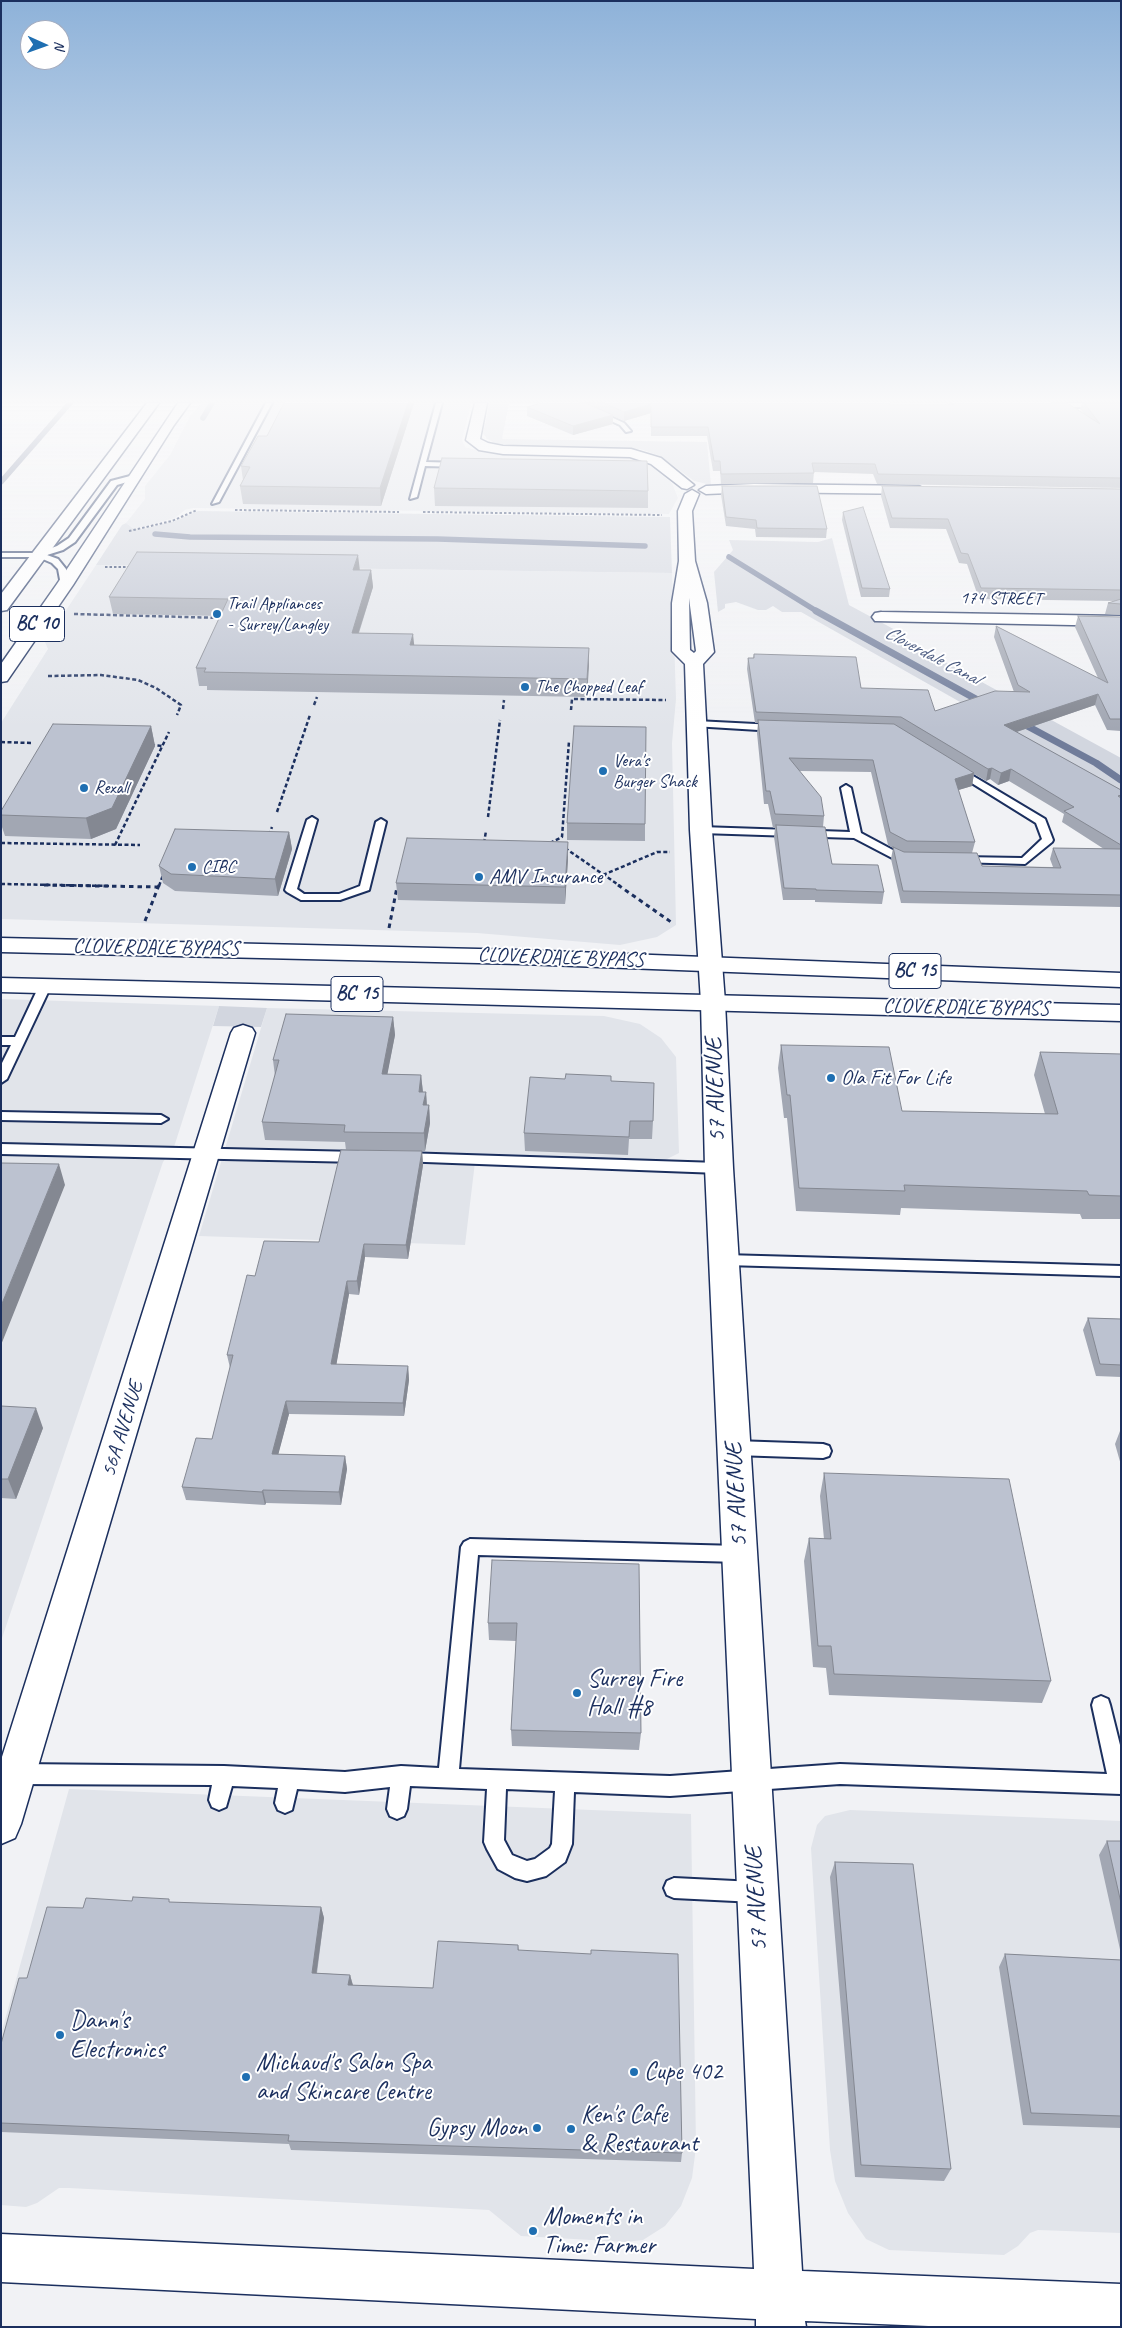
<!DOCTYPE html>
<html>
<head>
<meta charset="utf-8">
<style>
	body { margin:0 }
	#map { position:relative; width:1122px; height:2328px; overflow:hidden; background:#f1f2f5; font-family:Caveat,sans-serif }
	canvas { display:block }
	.frame { position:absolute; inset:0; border:2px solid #1b2f5e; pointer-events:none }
	.north { position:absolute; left:20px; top:20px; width:50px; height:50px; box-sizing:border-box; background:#fff; border:1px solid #a4acbf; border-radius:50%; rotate:92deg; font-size:14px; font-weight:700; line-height:20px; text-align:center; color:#1b2f5e }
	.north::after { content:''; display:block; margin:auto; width:18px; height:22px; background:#1f6fb2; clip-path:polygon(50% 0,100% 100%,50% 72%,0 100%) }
</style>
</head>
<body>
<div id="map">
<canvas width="1122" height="2328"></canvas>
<div class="frame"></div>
<div class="north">N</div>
</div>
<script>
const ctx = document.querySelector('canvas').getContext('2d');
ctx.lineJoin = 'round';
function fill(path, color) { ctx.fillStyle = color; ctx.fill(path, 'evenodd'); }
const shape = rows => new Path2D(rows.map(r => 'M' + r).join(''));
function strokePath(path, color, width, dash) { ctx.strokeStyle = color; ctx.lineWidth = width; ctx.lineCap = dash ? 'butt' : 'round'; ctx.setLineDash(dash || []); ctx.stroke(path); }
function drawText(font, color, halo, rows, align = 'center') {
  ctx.font = font + ' Caveat,sans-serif'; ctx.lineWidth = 4; ctx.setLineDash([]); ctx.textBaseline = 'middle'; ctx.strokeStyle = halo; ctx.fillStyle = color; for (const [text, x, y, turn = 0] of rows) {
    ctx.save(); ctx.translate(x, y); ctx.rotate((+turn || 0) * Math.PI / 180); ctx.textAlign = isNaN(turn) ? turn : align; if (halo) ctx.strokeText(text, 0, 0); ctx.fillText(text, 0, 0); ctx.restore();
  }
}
fill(shape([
	[202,403,471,403,462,440,465,447,487,453,610,455,634,459,651,466,672,483,678,498,669,514,193,508,185,510,175,518,134,529,126,523,145,499,145,486,170,455,190,416],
	[96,565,672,573,676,699,672,743,676,925,657,937,620,945,477,933,1,919,1,723,48,649,45,642,47,639],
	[1,999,219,1006,174,1147,163,1162,1,1641],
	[267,1008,604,1016,640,1024,661,1038,676,1057,679,1153,665,1160,656,1160,476,1154,465,1245,199,1236],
	[69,1789,691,1814,696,2147,692,2178,681,2206,665,2226,643,2240,626,2242,521,2236,489,2210,69,2188,59,2188,37,2203,26,2207,1,2205,1,2034],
	[850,1810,1121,1821,1121,2233,1038,2230,1030,2233,1018,2246,1004,2255,889,2250,866,2239,848,2213,835,2181,830,2150,811,1848,817,1825,825,1816]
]), '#e1e4ea');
fill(shape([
	[490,403,509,403,502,439,707,442,711,485,694,481,660,456,640,449,521,447,495,443,487,439,483,433],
	[198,511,670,517,672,573,96,565,122,525,126,523,134,529,143,529,175,521],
	[832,538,849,605,899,632,892,633,1121,758,1121,793,801,612,782,612,773,606,766,610,758,610,736,602,725,604,725,608,718,612,714,572,733,550,729,540,818,542],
	[219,1006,267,1008,261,1027,213,1026]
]), '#d2d6df');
strokePath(shape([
	[203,418,212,403],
	[1,482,70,403],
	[155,534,190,537,438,539,645,546],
	[729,557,818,612]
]), '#707c9a', 5.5);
strokePath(shape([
	[816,611,985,704],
	[1018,721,1096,763,1121,780]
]), '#707c9a', 7);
const lane = shape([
	[266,403,272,403,219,502,212,504,266,403],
	[436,403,442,403,426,462,460,463,464,465,460,467,425,466,417,497,410,499,436,403],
	[582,403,588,403,589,407,624,423,631,431,626,432,620,425,584,409,582,403],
	[134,475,137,475,137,479,117,485,75,542,63,550,47,555,58,559,66,569,68,587,61,585,58,569,52,563,38,557,1,557,1,553,38,553,57,546,69,538,111,481,134,475],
	[696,721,775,725,780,728,775,731,693,726,691,724,696,721],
	[958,767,1045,819,1053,840,1052,842,1025,864,957,862,957,858,961,857,1022,858,1042,839,1036,823,954,772,954,768,958,767],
	[846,785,851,788,861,833,904,856,913,857,913,861,898,861,854,838,701,833,696,830,701,827,850,832,841,788,846,785],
	[312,817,317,820,297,889,304,894,339,894,360,886,376,822,381,819,386,822,369,890,340,900,301,900,287,892,285,890,307,820,312,817],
	[45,982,51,986,7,1079,1,1083,1,1065,11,1045,1,1045,1,1037,15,1037,39,986,45,982],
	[1,1112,161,1115,168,1119,161,1123,1,1120,1,1112],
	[1,1144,358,1152,365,1157,358,1162,1,1154,1,1144],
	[404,1153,719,1163,726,1168,719,1173,399,1161,397,1158,404,1153],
	[725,1255,1121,1266,1121,1276,725,1265,720,1264,718,1260,720,1256,725,1255],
	[735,1441,823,1444,829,1446,831,1451,829,1456,823,1458,735,1455,729,1453,727,1448,729,1443,735,1441],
	[470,1539,739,1546,745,1549,748,1554,745,1559,739,1562,478,1555,459,1769,670,1776,840,1764,1107,1774,1092,1705,1094,1699,1101,1696,1108,1699,1110,1705,1121,1749,1121,1794,840,1784,670,1796,574,1792,572,1844,565,1862,546,1876,527,1881,515,1878,498,1869,487,1849,484,1842,487,1789,410,1786,407,1809,404,1816,397,1819,390,1816,387,1809,390,1787,345,1792,297,1789,292,1810,285,1813,278,1810,275,1803,278,1788,232,1786,226,1807,219,1810,212,1807,209,1800,212,1785,17,1784,10,1781,7,1774,10,1767,17,1764,224,1766,345,1772,401,1766,439,1768,461,1547,464,1542,470,1539],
	[506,1789,555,1791,552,1844,550,1848,535,1859,527,1861,512,1855,504,1840,506,1789],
	[674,1878,755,1882,762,1885,765,1892,762,1899,755,1902,674,1898,667,1895,664,1888,667,1881,674,1878]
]);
const street = shape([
	[475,403,487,403,480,439,488,443,503,446,631,449,661,458,694,485,687,489,682,488,651,464,630,457,503,454,479,450,466,440,475,403],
	[1053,403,1121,403,1121,408,1059,407,1053,403],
	[754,484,919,486,926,490,919,494,754,492,706,494,699,490,706,486,754,484],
	[692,490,699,494,692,511,695,561,707,603,714,652,703,664,712,830,725,1002,722,1007,713,1009,704,1007,701,1002,690,830,685,664,672,651,672,603,679,561,678,511,685,494,692,490],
	[689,598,696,651,694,653,690,650,689,598],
	[881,612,1121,616,1121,626,875,621,872,617,875,613,881,612],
	[243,1025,252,1028,255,1033,21,1824,15,1838,1,1844,1,1760,231,1033,234,1028,243,1025]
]);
const secondary = shape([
	[713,995,722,997,725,1002,733,1168,802,2271,1121,2284,1121,2327,953,2327,805,2321,806,2327,756,2327,756,2319,1,2282,1,2234,754,2269,705,1168,701,1002,704,997,713,995]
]);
const highway = shape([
	[147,403,159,403,7,610,1,611,1,594,147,403],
	[178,403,190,403,174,425,73,585,7,681,1,682,1,664,57,584,178,403],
	[1,938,522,950,1121,973,1121,987,522,964,1,952,1,938],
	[1,978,1121,1005,1121,1021,1,992,1,978]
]);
strokePath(lane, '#1b2f5e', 4);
strokePath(street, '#1b2f5e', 3);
strokePath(secondary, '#1b2f5e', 3);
strokePath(highway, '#1b2f5e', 3);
strokePath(shape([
	[235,510,399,512],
	[423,512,662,515],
	[129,531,172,521,197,510],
	[105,567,131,567]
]), '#1b2f5e', 2, [2.5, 2]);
strokePath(shape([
	[74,614,223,618],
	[48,676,101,675,138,680,156,688,181,705,177,715],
	[314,705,317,697],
	[503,709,504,700],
	[571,710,572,699,666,700],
	[1,742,31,743],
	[151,745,163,746],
	[277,812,310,715],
	[488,817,500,720],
	[269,835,272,827],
	[1,843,140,845],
	[484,843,486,831],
	[550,843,562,837,569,741],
	[115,845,169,732],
	[565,848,620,886],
	[603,875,657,852,670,852],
	[1,884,110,886],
	[159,886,163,875]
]), '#1b2f5e', 2.5, [4, 2.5]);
strokePath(shape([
	[44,885,158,887],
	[618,885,671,922],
	[145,921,159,885],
	[389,928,397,887]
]), '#1b2f5e', 3, [4.5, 4]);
fill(lane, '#fff');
fill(street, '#fff');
fill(secondary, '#fff');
fill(highway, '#fff');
fill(shape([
	[284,403,414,403,381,506,243,504,240,486,243,480,241,466,267,436],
	[589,403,890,403,890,405,948,405,947,403,1067,403,1084,414,1080,409,1082,403,1121,403,1121,488,877,484,873,474,814,472,813,483,721,484,720,471,713,471,707,436,651,436,651,413,624,421,613,416,613,424,573,435,527,416,527,407,590,405],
	[722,486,827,529,826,538,756,537,755,529,726,526,721,495],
	[882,486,1121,489,1121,615,1105,614,1108,603,1116,601,979,599,967,564,959,563,946,529,890,528,881,496],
	[434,488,648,491,648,508,435,506],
	[843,512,890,589,889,597,861,597,842,520],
	[360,570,371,570,373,587,359,633,414,646,589,648,587,697,207,690,207,686,199,686,196,668,221,616,113,614,109,597],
	[1078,616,1121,617,1121,731,1107,730,1095,705,1016,732,1121,790,1121,907,901,903,891,859,893,848,888,845,871,772,799,771,824,816,823,827,832,864,884,892,882,904,815,902,815,900,783,900,774,837,775,828,773,828,768,804,764,804,757,733,758,723,755,723,747,669,748,658,753,658,754,654,935,711,1014,692,994,637,996,626,1098,678,1075,627],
	[974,774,986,781,990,779,998,785,1009,781,1064,814,1062,822,1104,849,1053,848,1050,859,1053,867,982,866,972,853,975,842,958,790,972,786],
	[151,726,155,746,116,829,91,839,5,836,1,824,1,811],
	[567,823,645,824,645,841,567,840],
	[289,832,292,849,278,896,175,891,163,883,159,866],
	[568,859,565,904,398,900,396,883],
	[393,1017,395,1035,387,1074,421,1075,423,1092,426,1092,427,1105,429,1105,430,1123,425,1151,346,1150,345,1142,265,1140,262,1122,275,1076,273,1060],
	[781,1045,902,1111,1045,1114,1034,1075,1040,1052,1121,1054,1121,1219,1082,1219,1080,1214,901,1208,900,1215,796,1211,787,1118,784,1118,778,1068],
	[611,1081,653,1121,652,1139,629,1139,628,1155,525,1151,524,1133],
	[422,1151,423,1165,408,1259,365,1257,359,1295,349,1294,336,1365,408,1366,409,1380,404,1416,289,1414,278,1454,345,1456,347,1469,341,1505,266,1503,265,1505,186,1500,182,1487,212,1439,230,1368,227,1355,255,1276,319,1242],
	[1088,1318,1121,1319,1121,1377,1096,1376,1083,1330],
	[1,1406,43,1428,16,1499,1,1498],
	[1120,1431,1121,1431,1121,1465,1115,1444],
	[824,1473,1051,1681,1042,1703,829,1695,826,1668,813,1667,804,1561,809,1538,824,1539,820,1496],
	[639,1564,641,1733,639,1750,512,1746,511,1730,516,1641,489,1640,488,1623],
	[1107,1841,1121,1841,1121,1954,1099,1855],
	[835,1862,951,2169,944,2181,855,2177,830,1877],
	[132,1901,321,1907,324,1918,317,1973,350,1975,353,1985,433,1988,518,1945,519,1950,682,2153,681,2162,291,2150,289,2144,1,2132,1,2044,27,1978,83,1908],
	[1005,1954,1121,1960,1121,2128,1023,2125,999,1967]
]), '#a2a7b3');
fill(shape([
	[408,403,414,403,381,506,380,488],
	[651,404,651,413,624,421,624,412],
	[613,415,613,424,573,435,573,426],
	[358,555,360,571,353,570],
	[371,570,373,587,353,650,352,633],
	[413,634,415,652,410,645],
	[589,648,589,666,587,697,587,679],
	[1098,694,1095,705,1002,737,1004,725],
	[151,726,155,746,116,829,91,839,86,818],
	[992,768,990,779,986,781,988,769],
	[1011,769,1009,781,998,785,1001,773],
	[974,773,972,786,952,792,955,779],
	[289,832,292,849,278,896,275,879],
	[568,842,568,859,565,904,565,887],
	[393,1017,395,1035,384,1092,382,1074],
	[421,1075,423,1093,419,1092],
	[426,1092,427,1110,423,1105],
	[429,1105,430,1123,425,1151,424,1133],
	[422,1151,423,1165,408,1259,406,1245],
	[59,1164,65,1185,1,1345,1,1306],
	[364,1244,365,1257,359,1295,357,1281],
	[347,1281,349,1294,334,1378,331,1364],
	[408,1366,409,1380,404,1416,403,1403],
	[286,1401,289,1414,275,1467,272,1454],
	[36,1408,43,1428,16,1499,8,1479],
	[345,1456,347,1469,341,1505,339,1492],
	[263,1490,266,1503,265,1505,262,1492],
	[321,1907,324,1918,315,1983,312,1973],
	[350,1975,353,1986,348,1985]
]), '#848892');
const building = shape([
	[284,403,408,403,380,488,240,486,250,467,241,466,258,436,267,436,284,403],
	[542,403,585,403,613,415,573,426,527,407,542,403],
	[604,403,890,403,890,405,954,405,952,403,1067,403,1100,424,1084,403,1121,403,1121,478,878,474,875,464,812,463,814,473,721,474,720,461,714,461,708,427,651,427,651,404,624,412,604,403],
	[442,458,647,461,648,491,434,488,442,458],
	[722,486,817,486,827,529,757,528,756,520,726,517,722,486],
	[882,486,1121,489,1121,590,981,588,968,554,961,553,948,519,892,518,882,486],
	[863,507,890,589,862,588,843,512,863,507],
	[137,552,358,555,353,570,371,570,352,633,413,634,410,645,589,648,587,679,204,672,206,668,196,668,228,599,109,597,137,552],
	[1121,599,1121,604,1108,603,1121,599],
	[1078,616,1121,617,1121,719,1110,719,1098,694,1004,725,1121,790,1121,795,1118,796,1121,798,1121,845,1064,811,1074,807,1011,769,1001,773,992,768,988,769,901,717,756,712,748,658,754,658,754,654,856,657,861,688,928,690,935,711,995,691,1030,692,1018,685,996,626,1108,683,1078,616],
	[758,720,894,724,974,773,955,779,975,842,907,841,890,832,873,760,789,758,821,797,824,816,775,814,770,791,766,791,758,720],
	[53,724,151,726,112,808,86,818,1,815,1,811,53,724],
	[574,726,646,727,645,824,567,823,574,726],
	[776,825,825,827,832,864,878,865,884,892,816,890,816,889,784,888,776,825],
	[175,829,289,832,275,879,171,874,159,866,175,829],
	[407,838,568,842,565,887,396,883,407,838],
	[893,847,904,852,977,853,982,866,1061,868,1053,848,1121,849,1121,895,903,891,893,847],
	[286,1014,393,1017,382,1074,421,1075,419,1092,426,1092,423,1105,429,1105,424,1133,344,1132,345,1125,262,1122,279,1060,273,1060,286,1014],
	[781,1045,889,1047,902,1111,1058,1114,1040,1052,1121,1054,1121,1196,1089,1195,1087,1191,904,1185,905,1191,799,1188,790,1095,787,1095,781,1045],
	[566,1074,611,1076,611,1081,654,1083,653,1121,630,1121,629,1137,524,1133,530,1077,565,1079,566,1074],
	[341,1150,422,1151,406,1245,364,1244,357,1281,347,1281,331,1364,408,1366,403,1403,286,1401,272,1454,345,1456,339,1492,263,1490,262,1492,182,1487,196,1438,212,1439,233,1355,227,1355,247,1275,255,1276,264,1241,319,1242,341,1150],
	[1,1163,59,1164,1,1306,1,1163],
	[1088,1318,1121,1319,1121,1365,1100,1364,1088,1318],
	[1,1406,36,1408,8,1479,1,1479,1,1406],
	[824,1473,1009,1479,1051,1681,834,1674,831,1646,818,1646,809,1538,831,1539,824,1473],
	[492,1560,639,1564,641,1733,511,1730,517,1623,488,1623,492,1560],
	[1107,1841,1121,1841,1121,1903,1107,1841],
	[835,1862,913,1864,951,2169,861,2165,835,1862],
	[133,1897,169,1899,169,1902,321,1907,312,1973,350,1975,348,1985,433,1988,438,1941,518,1945,518,1950,591,1954,591,1950,678,1954,682,2153,288,2141,289,2135,1,2123,1,2044,19,1978,27,1978,47,1907,83,1908,86,1898,132,1901,133,1897],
	[1005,1954,1121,1960,1121,2116,1031,2113,1005,1954]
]);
fill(building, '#bcc2d0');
strokePath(building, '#848892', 1);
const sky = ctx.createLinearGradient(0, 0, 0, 729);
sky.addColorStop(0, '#8eb2d9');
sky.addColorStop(0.55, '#f9f9fa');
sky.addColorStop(1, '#f9f9fa00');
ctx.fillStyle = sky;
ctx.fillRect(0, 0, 1122, 729);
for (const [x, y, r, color] of [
	[217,614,5,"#1f6fb2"],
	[525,687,5,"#1f6fb2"],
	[603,771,5,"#1f6fb2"],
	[84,788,5,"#1f6fb2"],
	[192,867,5,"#1f6fb2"],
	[479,877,5,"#1f6fb2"],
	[831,1078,5,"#1f6fb2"],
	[577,1693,5,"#1f6fb2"],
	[60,2035,5,"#1f6fb2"],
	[634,2072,5,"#1f6fb2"],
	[246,2077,5,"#1f6fb2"],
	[537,2128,5,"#1f6fb2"],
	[571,2129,5,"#1f6fb2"],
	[533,2231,5,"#1f6fb2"]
]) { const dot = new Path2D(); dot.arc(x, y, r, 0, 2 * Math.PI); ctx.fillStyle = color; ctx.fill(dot); strokePath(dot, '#fff', 2); }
drawText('18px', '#1b2f5e', '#fff', [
	["174 STREET",1001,599,1]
]);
drawText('18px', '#1b2f5e', '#fff', [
	["Trail Appliances",227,604],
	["- Surrey/Langley",227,625],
	["The Chopped Leaf",535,687],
	["Vera's",613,761],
	["Burger Shack",613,782],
	["Rexall",94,788],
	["CIBC",202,867]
], 'left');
drawText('italic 19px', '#4c5c81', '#fff', [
	["Cloverdale Canal",932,656,28]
]);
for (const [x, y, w] of [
	[37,624,55],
	[915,971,52],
	[357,994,52]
]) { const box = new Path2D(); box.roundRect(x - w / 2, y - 17.5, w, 35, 4); ctx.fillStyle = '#fff'; ctx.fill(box); strokePath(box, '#1b2f5e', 1); }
drawText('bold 20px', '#1b2f5e', null, [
	["BC 10",37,624],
	["BC 15",915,971],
	["BC 15",357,994]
]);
drawText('21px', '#1b2f5e', '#fff', [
	["AMV Insurance",489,877],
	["Ola Fit For Life",841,1078]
], 'left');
drawText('21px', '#1b2f5e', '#fff', [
	["CLOVERDALE BYPASS",156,948,1],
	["CLOVERDALE BYPASS",561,958,2],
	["CLOVERDALE BYPASS",966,1008,1],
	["56A AVENUE",123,1429,-73]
]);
drawText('25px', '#1b2f5e', '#fff', [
	["57 AVENUE",716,1090,-92],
	["57 AVENUE",737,1495,-93],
	["57 AVENUE",757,1899,-93]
]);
drawText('25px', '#1b2f5e', '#fff', [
	["Surrey Fire",587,1679],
	["Hall #8",587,1708],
	["Dann's",70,2021],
	["Electronics",70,2050],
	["Michaud's Salon Spa",256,2063],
	["and Skincare Centre",256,2092],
	["Cupe 402",644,2072],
	["Ken's Cafe",581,2115],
	["& Restaurant",581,2144],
	["Gypsy Moon",527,2128,"right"],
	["Moments in",543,2217],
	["Time: Farmer",543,2246]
], 'left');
</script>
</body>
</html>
